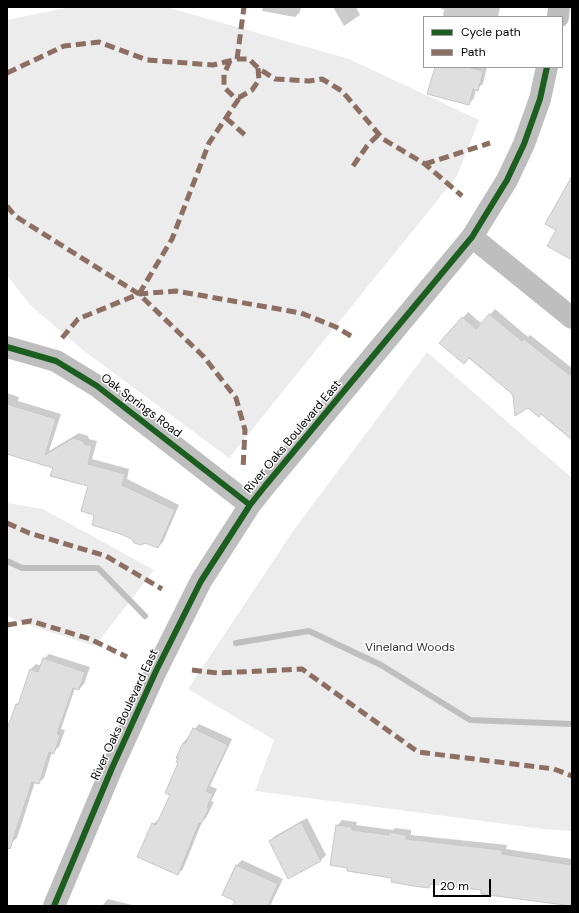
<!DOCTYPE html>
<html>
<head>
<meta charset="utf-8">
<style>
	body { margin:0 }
	#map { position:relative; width:579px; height:913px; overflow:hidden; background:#fff; font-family:"DM Sans",sans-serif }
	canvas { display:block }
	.frame { position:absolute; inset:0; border:8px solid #000; pointer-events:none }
	.legend { position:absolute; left:423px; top:16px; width:140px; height:52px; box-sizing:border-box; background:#fff; border:1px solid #999; margin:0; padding:5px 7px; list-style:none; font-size:12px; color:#000 }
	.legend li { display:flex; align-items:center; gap:8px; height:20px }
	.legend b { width:20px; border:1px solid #999 }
	.scale { position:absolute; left:433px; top:879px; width:58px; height:18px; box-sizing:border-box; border:2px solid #000; border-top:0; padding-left:5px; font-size:12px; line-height:14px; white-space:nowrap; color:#000; -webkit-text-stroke:3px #fff; paint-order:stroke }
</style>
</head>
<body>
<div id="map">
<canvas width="579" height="913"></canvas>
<div class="frame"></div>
<ul class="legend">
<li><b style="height:5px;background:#1b5e20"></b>Cycle path</li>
<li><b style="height:5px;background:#8d6e63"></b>Path</li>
</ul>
<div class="scale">20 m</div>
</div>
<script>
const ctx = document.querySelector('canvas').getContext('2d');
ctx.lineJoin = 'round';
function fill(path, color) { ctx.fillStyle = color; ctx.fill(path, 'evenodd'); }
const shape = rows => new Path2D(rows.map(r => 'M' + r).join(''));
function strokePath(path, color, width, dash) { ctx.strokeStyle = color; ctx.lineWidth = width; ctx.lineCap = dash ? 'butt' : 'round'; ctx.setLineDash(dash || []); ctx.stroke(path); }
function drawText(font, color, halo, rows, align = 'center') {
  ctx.font = font + ' "DM Sans",sans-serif'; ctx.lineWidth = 3; ctx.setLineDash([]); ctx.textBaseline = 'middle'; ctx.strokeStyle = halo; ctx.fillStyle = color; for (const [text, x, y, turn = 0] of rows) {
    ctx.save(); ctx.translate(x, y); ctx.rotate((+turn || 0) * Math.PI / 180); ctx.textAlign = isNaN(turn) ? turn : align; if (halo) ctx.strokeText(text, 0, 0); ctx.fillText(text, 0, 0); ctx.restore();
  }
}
fill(shape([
	[71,7,166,7,349,59,479,120,457,176,229,458,84,351,30,305,7,275,7,20],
	[427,352,572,478,572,831,543,829,255,791,274,740,188,689,293,531],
	[7,503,43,509,154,570,95,646,28,625,7,616]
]), '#ececec');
fill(shape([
	[263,7,301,7,300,12,295,17,262,11],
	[333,7,356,7,360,15,344,26],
	[441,7,500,7,498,17,443,17,444,9,441,9],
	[436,67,487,67,483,84,476,89,474,98,469,104],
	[495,309,528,337,530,335,572,368,572,434,514,395,469,357,441,343,468,312,482,324],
	[7,393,19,397,18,401,61,414,49,451,79,433,88,436,89,439,97,441,92,459,129,469,127,479,179,505,163,542,158,547,133,538,96,514,89,486,54,467,7,453],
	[49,654,90,667,84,684,79,689,75,688,61,729,65,730,59,747,52,752,44,778,38,783,35,782,17,838,11,843,7,841,7,732,16,705,21,700,31,669,36,664,41,666,44,659],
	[199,724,232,739,210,786,217,789,211,801,214,802,206,818,202,822,183,869,178,874,153,824,159,819,171,794,180,763,179,758,177,757,183,743],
	[307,818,326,855,321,860,288,877,270,841,275,836],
	[342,820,357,822,356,825,393,830,395,828,411,830,411,835,507,845,506,849,572,859,572,906,562,906,563,904,482,890,432,883,429,887,393,877,337,826],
	[242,860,283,879,270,906,242,906,236,900,224,894,237,865],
	[108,899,136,906,102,906]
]), '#0003');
strokePath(shape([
	[7,561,22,568,98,568,145,616],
	[236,643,309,631,381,665,470,720,572,724]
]), '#bfbfbf', 6);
const building = shape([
	[435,67,467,67,483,71,478,91,473,89,469,105,427,94,435,67],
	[572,176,572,260,547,246,556,230,545,224,572,176],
	[489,314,522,341,524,339,572,377,572,440,541,414,539,417,528,408,515,416,513,396,510,392,469,358,464,364,439,343,462,317,476,329,489,314],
	[7,404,56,419,45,455,73,438,83,441,84,444,92,446,88,464,125,474,122,485,175,510,158,548,145,543,141,545,134,543,132,539,118,533,92,525,94,515,81,511,88,486,50,476,53,468,7,454,7,404],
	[43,658,85,672,79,690,73,688,57,734,60,735,54,754,49,752,39,784,32,782,10,849,7,848,7,729,16,704,18,705,30,669,38,672,43,658],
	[193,728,228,745,206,791,213,794,207,807,209,808,201,824,199,823,178,875,137,857,152,823,156,825,170,795,165,793,178,763,176,762,178,758,176,758,183,743,185,744,193,728],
	[301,822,321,861,288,879,269,841,301,822],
	[336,825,352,827,352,830,389,835,389,832,406,835,406,839,502,850,502,854,572,865,572,906,481,894,481,890,430,884,429,888,414,886,391,882,392,878,347,871,347,868,330,865,336,825],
	[236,865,278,884,268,906,232,906,235,901,222,895,236,865]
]);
fill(building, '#dfdfdf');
strokePath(building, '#c7c7c7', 1);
strokePath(shape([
	[558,17,559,7],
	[472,237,572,318],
	[7,347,56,361,97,386,250,505],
	[54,906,112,768,156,671,201,581,250,505,265,486,472,237,507,180,524,144,540,99,547,67]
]), '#bebebe', 22);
strokePath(shape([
	[237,59,244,7],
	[230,61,224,74,224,87,233,96,240,97,252,90,259,80,258,68],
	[7,73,64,46,99,42,147,60,213,65,237,59,249,59,258,68,275,79,309,81,322,79,342,91,383,139,425,164,462,196],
	[226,118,246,136],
	[425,164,490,143],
	[353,166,367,146,379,134],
	[7,206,15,216,139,294,204,357,236,398,245,430,243,469],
	[139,294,172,239,209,143,240,97],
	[62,338,78,319,139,294,176,291,301,313,336,327,351,336],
	[7,523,29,533,106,556,162,589],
	[7,625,31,621,90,639,127,657],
	[192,670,218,673,302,669,418,752,554,769,572,776]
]), '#8d6e63', 5, [10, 5]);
strokePath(shape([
	[7,347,56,361,97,386,250,505],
	[54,906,112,768,156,671,201,581,250,505,265,486,472,237,507,180,524,144,540,99,547,67]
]), '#1b5e20', 6);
drawText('12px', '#000', '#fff', [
	["Oak Springs Road",141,406,37],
	["River Oaks Boulevard East",293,437,-50],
	["River Oaks Boulevard East",125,715,-65]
]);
drawText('12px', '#333', '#fff', [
	["Vineland Woods",410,648]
]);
</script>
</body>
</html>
